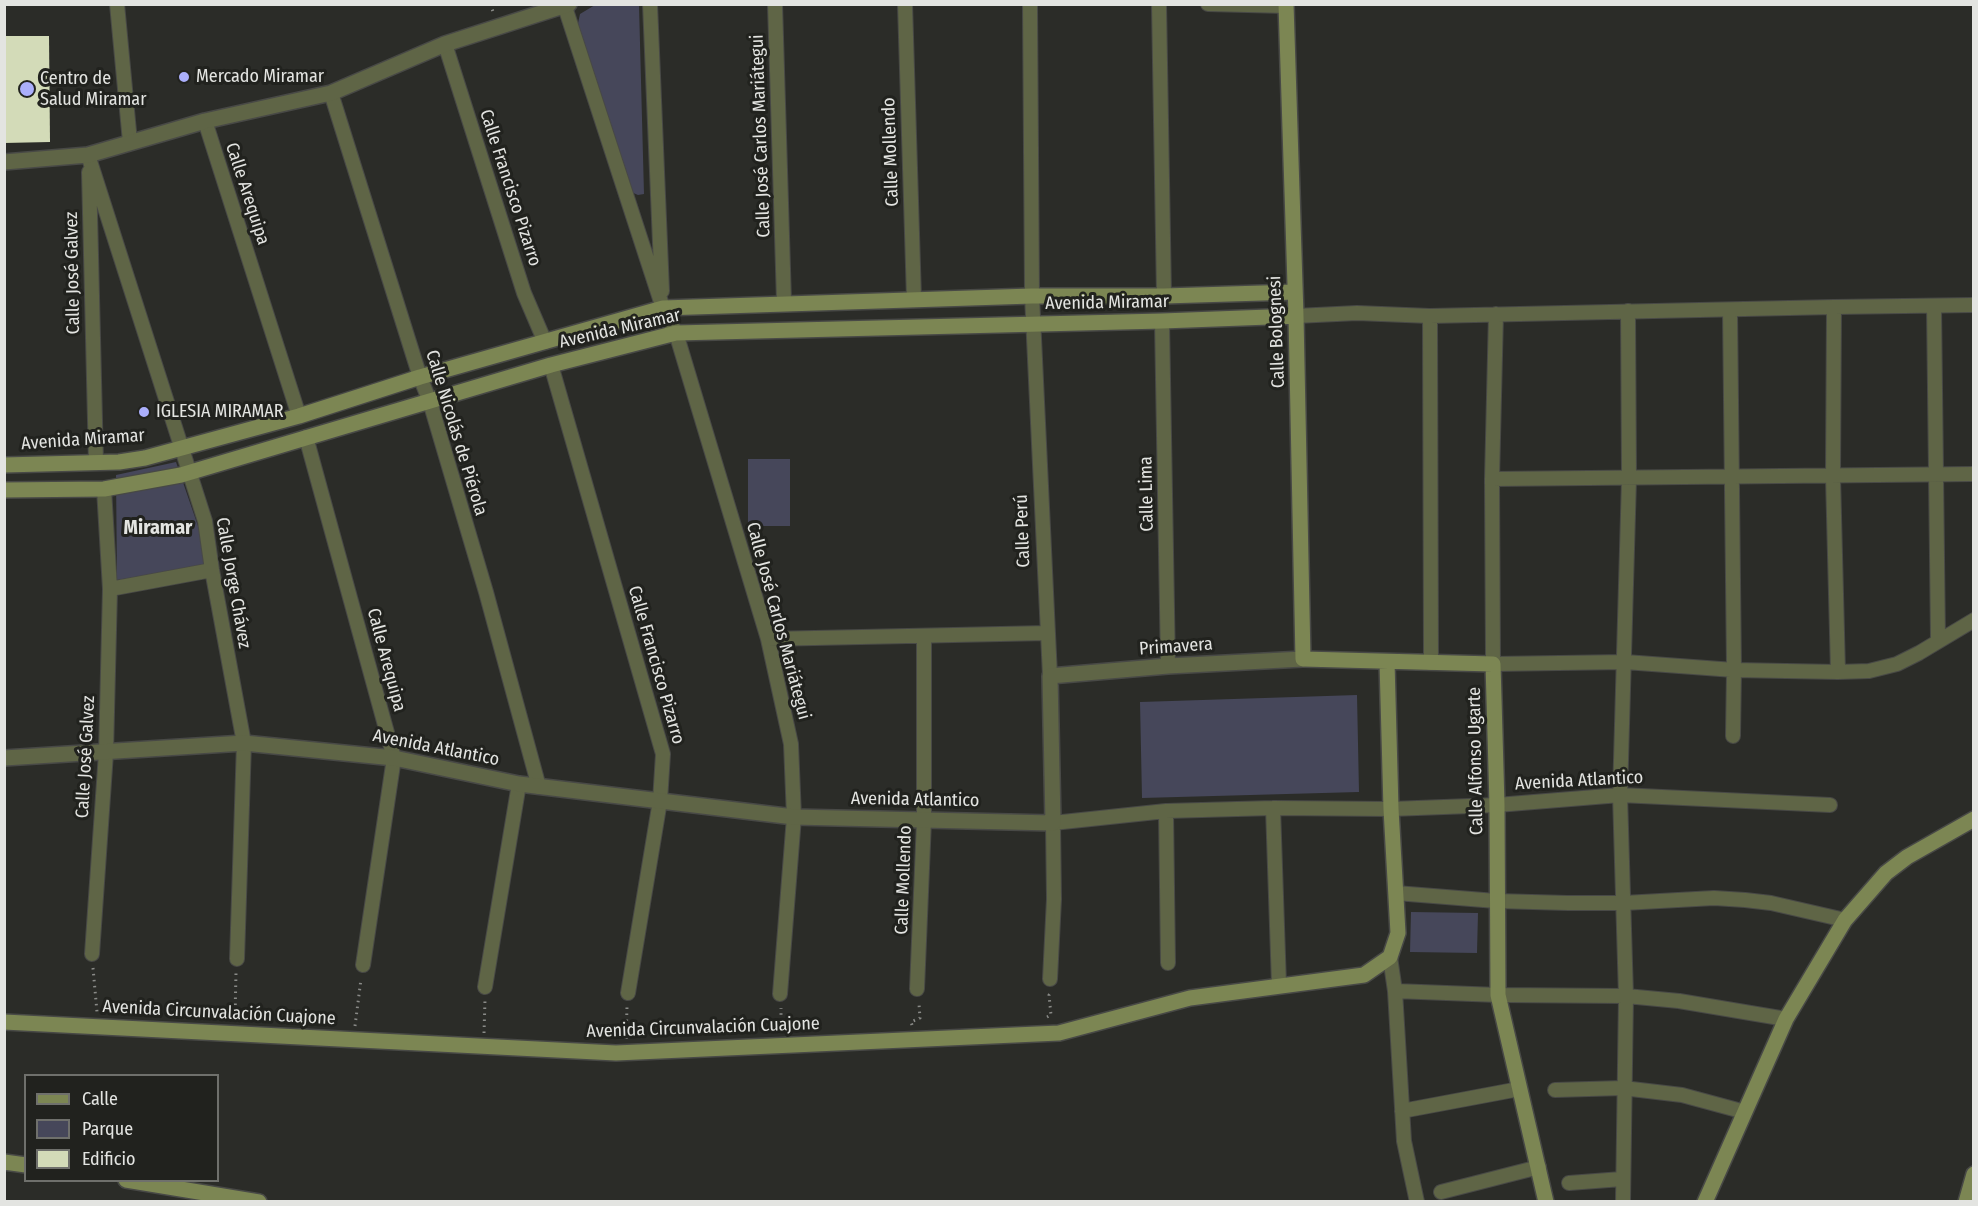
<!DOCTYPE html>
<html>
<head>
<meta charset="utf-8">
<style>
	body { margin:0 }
	#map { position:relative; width:1978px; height:1206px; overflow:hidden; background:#2b2c28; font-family:"Fira Sans Condensed",sans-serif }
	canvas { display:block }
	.frame { position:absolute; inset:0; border:6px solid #e3e4e1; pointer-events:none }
	.legend { position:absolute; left:24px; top:1074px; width:195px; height:108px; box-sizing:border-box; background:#21221e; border:2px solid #6f706c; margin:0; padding:8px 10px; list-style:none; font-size:18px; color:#e3e4e1 }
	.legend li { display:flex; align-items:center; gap:12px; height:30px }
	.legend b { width:30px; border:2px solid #6f706c }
</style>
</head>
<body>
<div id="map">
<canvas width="1978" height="1206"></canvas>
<div class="frame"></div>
<ul class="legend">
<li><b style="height:8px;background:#7c8653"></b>Calle</li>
<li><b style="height:16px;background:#46475a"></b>Parque</li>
<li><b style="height:16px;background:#d3dbb8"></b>Edificio</li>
</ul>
</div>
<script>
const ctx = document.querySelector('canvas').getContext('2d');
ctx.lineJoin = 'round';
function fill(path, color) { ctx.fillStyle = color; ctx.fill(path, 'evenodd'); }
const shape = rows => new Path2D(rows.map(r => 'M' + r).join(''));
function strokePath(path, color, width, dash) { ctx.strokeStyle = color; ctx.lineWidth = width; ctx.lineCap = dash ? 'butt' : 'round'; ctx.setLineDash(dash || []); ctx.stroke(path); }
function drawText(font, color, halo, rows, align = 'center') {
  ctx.font = font + ' "Fira Sans Condensed",sans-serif'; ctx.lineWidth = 6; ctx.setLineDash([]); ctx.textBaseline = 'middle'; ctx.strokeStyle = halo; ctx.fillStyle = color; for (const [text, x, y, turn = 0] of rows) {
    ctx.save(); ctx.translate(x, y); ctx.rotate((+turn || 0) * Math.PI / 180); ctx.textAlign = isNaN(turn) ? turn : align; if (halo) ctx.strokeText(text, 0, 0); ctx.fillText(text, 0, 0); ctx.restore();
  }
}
fill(shape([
	[595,5,639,5,644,194,638,195,631,192,577,28,580,14],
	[748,459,790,459,790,526,748,526],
	[176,462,209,558,206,566,117,580,116,475],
	[1357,695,1359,792,1142,798,1140,702],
	[1411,912,1478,913,1477,953,1410,952]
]), '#46475a');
fill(shape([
	[4,36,49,36,50,142,4,143]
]), '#d3dbb8');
const minor = shape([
	[117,4,130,142],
	[650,4,662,291],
	[775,4,784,302],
	[905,4,914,299],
	[1030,4,1032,296,1050,676],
	[1159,4,1164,296],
	[1208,4,1286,6],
	[565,7,663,308,676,333,768,639,791,744,794,817,780,994],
	[445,44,524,293,545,342],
	[331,93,420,377,430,402,486,592,539,787],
	[205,121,299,416],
	[88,155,205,521,212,570,244,743,237,959],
	[89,172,96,462],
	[1934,306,1938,640],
	[1834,307,1833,477,1838,672],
	[1730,310,1734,670,1733,736],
	[1496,314,1492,479,1493,664,1625,662,1734,670,1838,672,1869,671,1897,664,1919,653,1974,620],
	[1296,316,1357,313,1430,316,1834,307,1974,305],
	[1430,316,1431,663],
	[1162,321,1168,666],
	[551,365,663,754,660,801,628,993],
	[306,437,394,758,363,965],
	[1492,479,1974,474],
	[110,589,212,570],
	[768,639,1047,633],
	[1273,808,1279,985],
	[1166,811,1168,963],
	[1396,893,1496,901,1568,903,1624,903,1714,898,1745,900,1771,903,1845,920],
	[92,954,106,753,110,589,104,489],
	[1390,957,1395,991,1404,1141,1417,1202],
	[1050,979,1054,899,1053,823,1166,811,1273,808,1391,809,1497,805,1620,795,1830,805],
	[485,987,519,784],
	[917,989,924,820,924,636],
	[1395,991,1498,995,1626,996,1679,1001,1786,1019],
	[1555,1090,1623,1088,1682,1095,1745,1112],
	[1402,1111,1519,1089],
	[1569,1183,1622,1179],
	[1441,1192,1539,1167],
	[1623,1202,1626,996,1620,795,1629,479,1628,311]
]);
const tertiary = shape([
	[4,162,88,155,205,121,331,93,445,44,569,4],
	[4,758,244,743,394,758,519,784,794,817,1053,823,1050,676,1168,666,1303,659]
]);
const secondary = shape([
	[1286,4,1296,316,1303,659,1493,664,1497,805,1498,995,1546,1202],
	[4,465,119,462,145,458,299,416,420,377,663,308,1032,296,1164,296,1295,292],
	[4,490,104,489,181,475,551,365,676,333,1162,321,1296,316],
	[4,1022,616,1053,1059,1033,1190,998,1364,975,1390,957,1398,933,1391,809,1387,662],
	[4,1162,26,1165],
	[126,1180,259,1202],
	[1705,1202,1786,1019,1845,920,1886,873,1907,857,1974,819],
	[1966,1202,1974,1174]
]);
strokePath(minor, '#484946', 16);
strokePath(tertiary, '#484946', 18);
strokePath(secondary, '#484946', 18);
strokePath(shape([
	[490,4,494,14],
	[93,968,97,1012],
	[235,1017,236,973],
	[1047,1017,1051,1015,1049,995,1050,994],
	[912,1025,911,1022,920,1018,919,1004],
	[355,1026,361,979],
	[773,1030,771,1026,781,1024,781,1008],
	[484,1033,485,1000],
	[626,1039,627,1007]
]), '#8a8b88', 3, [1.5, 4.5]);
strokePath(minor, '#5f6546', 14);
strokePath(tertiary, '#5f6546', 15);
strokePath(secondary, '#7c8653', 15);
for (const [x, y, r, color] of [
	[184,77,6,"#abaffb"],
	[27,89,8,"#abaffb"],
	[144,412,6,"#abaffb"]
]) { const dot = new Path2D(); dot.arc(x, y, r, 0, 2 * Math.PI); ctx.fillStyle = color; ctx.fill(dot); strokePath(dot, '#21221e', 2); }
drawText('18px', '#e3e4e1', '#21221e', [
	["Mercado Miramar",196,77],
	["Centro de",40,79],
	["Salud Miramar",40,100],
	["IGLESIA MIRAMAR",156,412]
], 'left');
drawText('18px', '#e3e4e1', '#21221e', [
	["Calle José Carlos Mariátegui",761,136,-92],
	["Calle Mollendo",891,152,-92],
	["Calle Francisco Pizarro",510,188,72],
	["Calle Arequipa",247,194,72],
	["Calle José Galvez",73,273,-91],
	["Avenida Miramar",1107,303,-1],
	["Avenida Miramar",620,329,-13],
	["Calle Bolognesi",1277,332,-92],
	["Calle Nicolás de Piérola",456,433,73],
	["Avenida Miramar",83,440,-4],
	["Calle Lima",1147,494,-91],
	["Calle Perú",1023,531,-92],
	["Calle Jorge Chávez",233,583,80],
	["Calle José Carlos Mariátegui",778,621,75],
	["Primavera",1176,647,-4],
	["Calle Arequipa",386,660,75],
	["Calle Francisco Pizarro",656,665,74],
	["Avenida Atlantico",436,748,11],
	["Calle José Galvez",86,757,-87],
	["Calle Alfonso Ugarte",1476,761,-91],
	["Avenida Atlantico",1579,781,-3],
	["Avenida Atlantico",915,800,1],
	["Calle Mollendo",904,880,-88],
	["Avenida Circunvalación Cuajone",219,1013,3],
	["Avenida Circunvalación Cuajone",703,1028,-2]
]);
drawText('bold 20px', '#e3e4e1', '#21221e', [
	["Miramar",158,528]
]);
</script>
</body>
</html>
